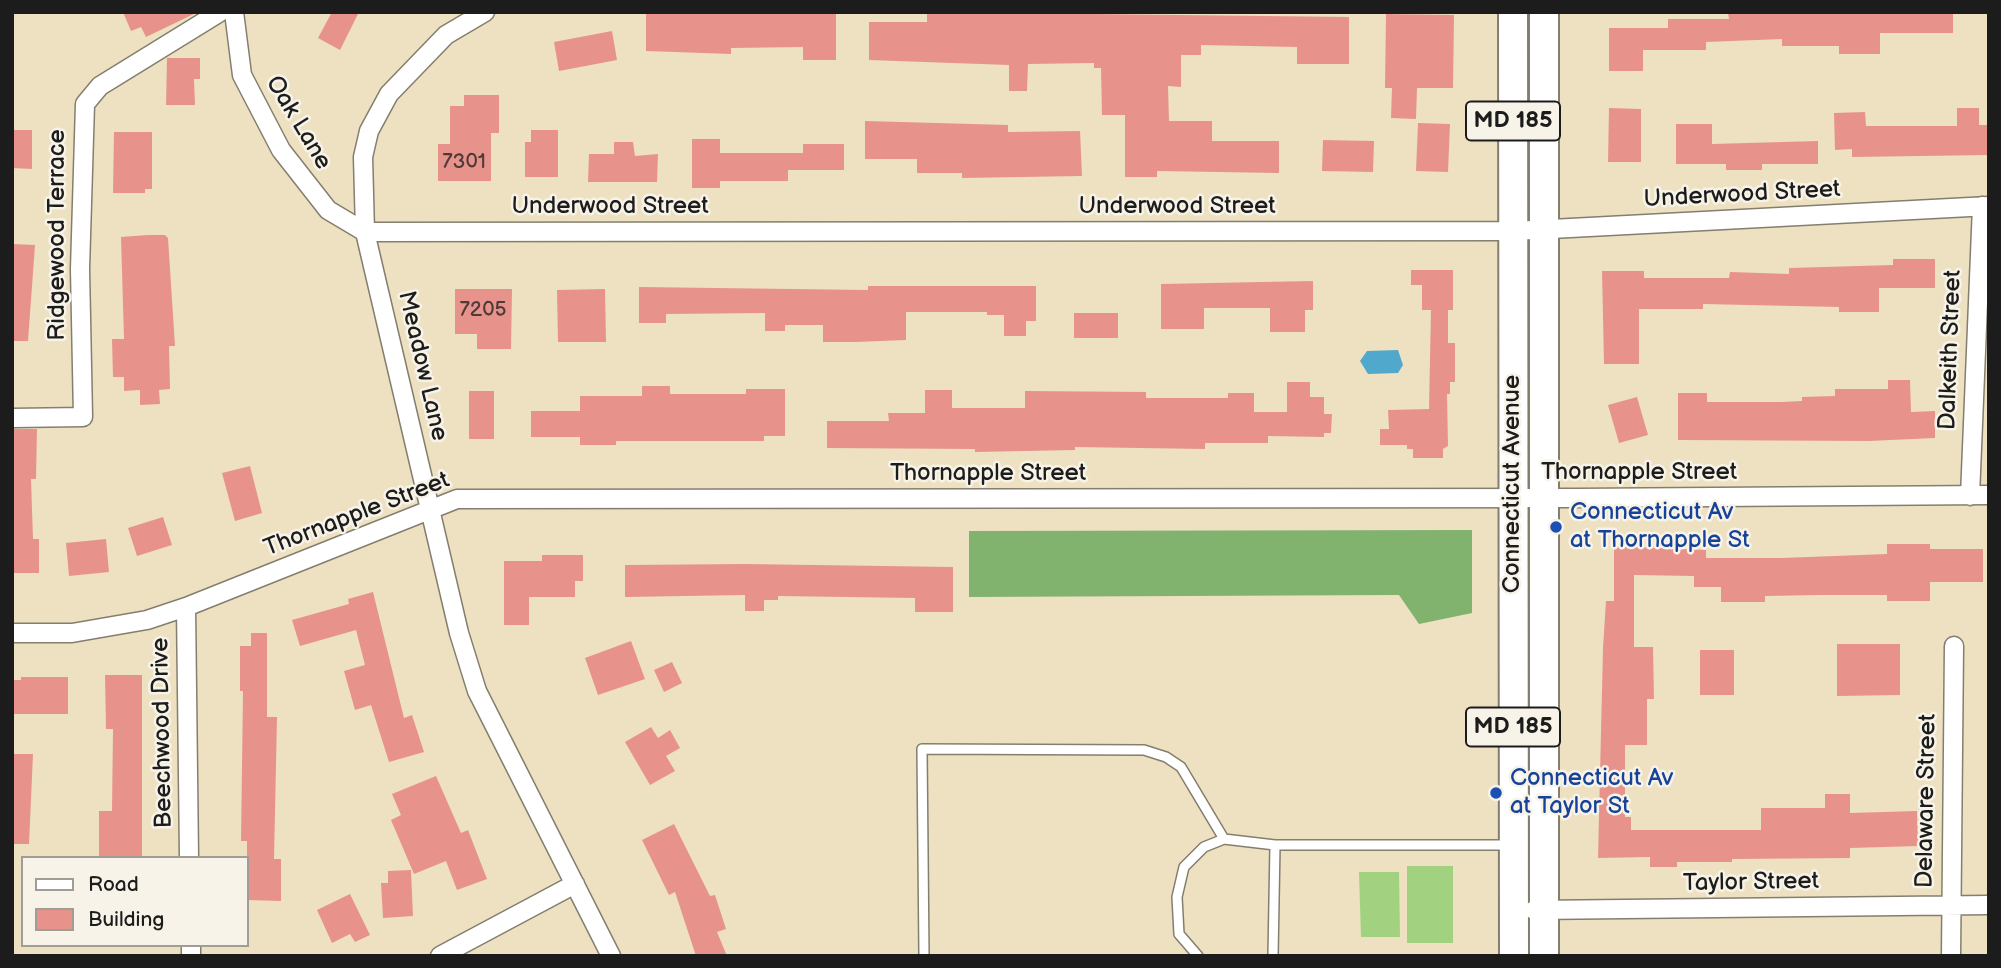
<!DOCTYPE html>
<html>
<head>
<meta charset="utf-8">
<style>
	body { margin:0 }
	#map { position:relative; width:2001px; height:968px; overflow:hidden; background:#ede1c1; font-family:"Balsamiq Sans",sans-serif }
	canvas { display:block }
	.frame { position:absolute; inset:0; border:14px solid #1c1c1c; pointer-events:none }
	.legend { position:absolute; left:21px; top:856px; width:228px; height:91px; box-sizing:border-box; background:#f7f3e8; border:2px solid #9f9d96; margin:0; padding:9px 12px; list-style:none; font-size:21px; color:#1c1c1c }
	.legend li { display:flex; align-items:center; gap:14px; height:35px }
	.legend b { width:35px; border:2px solid #9f9d96 }
</style>
</head>
<body>
<div id="map">
<canvas width="2001" height="968"></canvas>
<div class="frame"></div>
<ul class="legend">
<li><b style="height:9px;background:#fff"></b>Road</li>
<li><b style="height:19px;background:#e7938c"></b>Building</li>
</ul>
</div>
<script>
const ctx = document.querySelector('canvas').getContext('2d');
ctx.lineJoin = 'round';
function fill(path, color) { ctx.fillStyle = color; ctx.fill(path, 'evenodd'); }
const shape = rows => new Path2D(rows.map(r => 'M' + r).join(''));
function strokePath(path, color, width, dash) { ctx.strokeStyle = color; ctx.lineWidth = width; ctx.lineCap = dash ? 'butt' : 'round'; ctx.setLineDash(dash || []); ctx.stroke(path); }
function drawText(font, color, halo, rows, align = 'center') {
  ctx.font = font + ' "Balsamiq Sans",sans-serif'; ctx.lineWidth = 5; ctx.setLineDash([]); ctx.textBaseline = 'middle'; ctx.strokeStyle = halo; ctx.fillStyle = color; for (const [text, x, y, turn = 0] of rows) {
    ctx.save(); ctx.translate(x, y); ctx.rotate((+turn || 0) * Math.PI / 180); ctx.textAlign = isNaN(turn) ? turn : align; if (halo) ctx.strokeText(text, 0, 0); ctx.fillText(text, 0, 0); ctx.restore();
  }
}
fill(shape([
	[1407,866,1453,866,1453,943,1407,943],
	[1359,872,1399,872,1400,937,1361,937]
]), '#a2d17f');
fill(shape([
	[1472,530,1472,613,1419,624,1399,595,969,597,969,531]
]), '#81b36e');
fill(shape([
	[1398,350,1403,365,1398,373,1368,374,1360,361,1367,351]
]), '#50a8cd');
fill(shape([
	[123,12,198,12,146,37,141,27,131,31],
	[332,12,359,12,340,50,318,38],
	[836,12,836,60,803,60,803,47,731,48,731,54,646,51,646,13],
	[927,12,1349,17,1349,64,1297,64,1297,47,1201,45,1201,55,1181,55,1181,87,1168,86,1169,121,1212,121,1212,141,1279,141,1279,173,1157,171,1157,177,1125,177,1125,115,1102,115,1101,68,1094,68,1094,63,1028,64,1027,91,1009,91,1009,65,869,60,869,22,927,22],
	[1749,12,1953,12,1953,33,1880,33,1880,54,1839,54,1839,46,1782,46,1782,39,1706,42,1706,50,1643,50,1643,71,1609,71,1609,28,1668,28,1668,19,1729,19,1728,13],
	[1386,14,1454,15,1453,88,1417,88,1416,119,1391,118,1392,88,1385,88],
	[612,31,617,60,559,71,554,42],
	[167,58,200,58,200,79,194,79,195,105,166,105],
	[464,95,499,95,499,133,491,133,491,181,438,181,438,144,450,144,450,106,464,106],
	[1609,108,1641,109,1641,162,1608,162],
	[1957,108,1979,108,1979,125,1989,125,1989,155,1852,157,1852,149,1835,150,1834,113,1865,112,1866,126,1957,126],
	[865,121,1008,125,1008,132,1080,131,1082,176,962,178,962,173,917,173,917,159,865,159],
	[1418,123,1450,124,1448,172,1416,171],
	[1676,124,1712,124,1712,144,1818,141,1818,164,1762,164,1762,170,1726,170,1726,164,1676,164],
	[12,130,32,130,32,169,12,168],
	[531,130,558,130,558,177,525,177,525,142,531,142],
	[114,132,152,132,152,189,145,189,145,193,113,193],
	[692,139,720,139,720,153,803,153,803,144,844,144,844,170,788,170,788,181,720,181,720,188,692,188],
	[1323,140,1374,141,1373,172,1322,171],
	[614,142,633,142,635,156,658,154,657,182,588,182,589,154,614,154],
	[148,235,165,235,168,238,175,346,169,346,170,389,159,390,160,404,140,405,140,390,124,391,124,377,113,377,112,339,124,339,121,237],
	[12,244,35,245,28,341,12,341],
	[1893,259,1935,259,1935,288,1879,288,1879,312,1839,312,1839,307,1703,304,1703,309,1639,309,1639,364,1604,364,1602,271,1644,271,1644,278,1729,278,1730,272,1789,274,1789,268,1893,265],
	[1411,270,1453,270,1453,310,1448,310,1448,343,1455,343,1455,382,1450,382,1450,394,1447,394,1448,446,1443,449,1443,458,1413,458,1413,449,1407,449,1407,445,1380,445,1380,429,1389,429,1388,410,1429,409,1431,310,1422,310,1422,285,1411,285],
	[1313,281,1313,310,1305,310,1305,332,1270,332,1270,308,1204,308,1204,329,1161,329,1161,284],
	[868,286,1036,286,1036,321,1026,321,1026,336,1004,336,1004,315,987,315,987,312,906,312,906,340,855,342,823,342,823,325,785,325,785,331,765,331,765,313,666,314,666,323,639,323,639,287,868,290],
	[455,289,512,289,511,349,477,349,477,334,455,334],
	[605,289,606,342,558,342,557,290],
	[1074,313,1118,313,1118,338,1074,338],
	[1888,380,1910,380,1911,412,1935,411,1935,438,1869,441,1678,440,1678,393,1707,393,1707,402,1782,402,1802,401,1802,397,1835,396,1835,389,1888,389],
	[1287,382,1310,382,1310,397,1324,397,1324,414,1332,414,1331,433,1324,433,1324,437,1268,436,1268,443,1205,443,1205,449,1075,447,1075,450,975,452,975,449,827,448,827,421,889,421,888,413,925,413,925,390,952,390,952,408,1025,408,1025,391,1146,392,1146,398,1228,398,1228,393,1254,393,1254,412,1287,412],
	[642,386,670,386,670,394,746,394,746,389,785,389,785,436,764,436,764,441,616,441,616,445,580,445,580,437,531,437,531,411,580,411,580,396,642,396],
	[469,391,494,391,494,439,469,439],
	[1637,397,1648,435,1619,443,1608,405],
	[12,429,37,429,36,479,31,479,33,539,39,539,39,573,12,573],
	[250,466,262,513,235,521,222,473],
	[163,517,172,545,137,556,128,528],
	[106,539,109,572,69,576,66,543],
	[1887,544,1930,544,1930,549,1983,549,1983,582,1930,582,1930,601,1887,601,1887,595,1820,595,1765,596,1765,602,1721,602,1721,587,1694,587,1694,576,1634,575,1634,647,1653,647,1654,699,1647,699,1647,745,1625,745,1625,817,1631,817,1631,830,1761,830,1761,808,1825,808,1825,794,1850,794,1850,813,1917,811,1918,846,1850,848,1850,858,1732,859,1732,862,1677,862,1677,867,1650,867,1650,857,1598,858,1603,648,1606,601,1614,601,1614,546,1706,550,1706,558,1782,558,1887,554],
	[542,555,583,555,583,581,575,581,575,597,529,597,529,625,504,625,504,561,542,561],
	[745,564,953,567,953,612,915,612,915,598,778,596,778,600,764,600,764,611,745,611,745,595,625,597,625,565],
	[373,592,404,718,412,715,424,752,389,762,371,705,355,710,344,671,365,665,356,630,300,646,292,620,349,604,348,599],
	[251,633,267,633,267,717,277,717,274,859,281,859,281,901,247,900,247,841,241,841,243,691,240,691,240,646,251,646],
	[631,641,645,679,598,695,585,658],
	[1837,644,1900,644,1900,695,1837,696],
	[1700,650,1734,650,1734,695,1700,695],
	[672,662,682,683,664,692,654,670],
	[105,675,142,675,142,858,99,858,99,811,112,811,113,729,106,729],
	[21,677,68,677,68,714,12,714,12,680,21,680],
	[651,727,658,738,670,730,680,748,666,756,675,771,650,785,625,742],
	[12,754,33,754,29,844,12,844],
	[436,776,461,833,468,830,487,879,457,890,446,861,414,874,391,820,401,815,392,794],
	[674,824,710,896,715,895,726,929,717,932,727,956,696,956,675,892,669,895,642,840],
	[411,870,413,916,383,918,381,883,388,883,388,871],
	[350,894,370,935,355,942,350,934,332,943,317,910]
]), '#e7938c');
const lane = shape([
	[924,956,922,749,1144,750,1166,757,1181,767,1224,839],
	[1198,956,1179,934,1177,897,1184,867,1204,847,1224,839,1275,845,1511,845],
	[1273,956,1275,845]
]);
const street = shape([
	[234,12,242,75,281,150,328,210,365,232,1513,231,1989,206],
	[485,12,446,35,389,94,369,131,363,157,365,232,459,633,477,691,611,956],
	[12,418,83,417,80,269,85,104,100,86,220,12],
	[1970,496,1982,206],
	[186,607,189,858],
	[12,633,72,633,147,620,186,607,457,499,1577,498,1989,495],
	[1534,910,1989,905],
	[191,945,191,956],
	[440,956,575,884],
	[1951,956,1954,646]
]);
const primary = shape([
	[1513,12,1514,956],
	[1544,12,1544,956]
]);
strokePath(lane, '#847e6e', 12);
strokePath(street, '#847e6e', 21);
strokePath(primary, '#847e6e', 32);
strokePath(lane, '#fff', 9);
strokePath(street, '#fff', 18);
strokePath(primary, '#fff', 28);
for (const [x, y, r, color] of [
	[1556,527,7,"#1a4fb4"],
	[1496,793,7,"#1a4fb4"]
]) { const dot = new Path2D(); dot.arc(x, y, r, 0, 2 * Math.PI); ctx.fillStyle = color; ctx.fill(dot); strokePath(dot, '#f7f3e8', 2.5); }
drawText('21px', '#4f3a38', null, [
	["7301",464,163],
	["7205",483,311]
]);
for (const [x, y, w] of [
	[1513,121,94],
	[1513,727,94]
]) { const box = new Path2D(); box.roundRect(x - w / 2, y - 19.5, w, 39, 5); ctx.fillStyle = '#f7f3e8'; ctx.fill(box); strokePath(box, '#1c1c1c', 2); }
drawText('bold 23px', '#1c1c1c', null, [
	["MD 185",1513,121],
	["MD 185",1513,727]
]);
drawText('24px', '#1c1c1c', '#f7f3e8', [
	["Oak Lane",298,123,59],
	["Underwood Street",1742,195,-3],
	["Underwood Street",610,207],
	["Underwood Street",1177,207],
	["Ridgewood Terrace",58,235,-90],
	["Dalkeith Street",1951,350,-88],
	["Meadow Lane",422,366,77],
	["Thornapple Street",1639,473],
	["Thornapple Street",988,474],
	["Connecticut Avenue",1513,484,-90],
	["Thornapple Street",357,515,-21],
	["Beechwood Drive",163,733,-91],
	["Delaware Street",1927,801,-89],
	["Taylor Street",1751,883,-1]
]);
drawText('24px', '#164399', '#f7f3e8', [
	["Connecticut Av",1570,513],
	["at Thornapple St",1570,541],
	["Connecticut Av",1510,779],
	["at Taylor St",1510,807]
], 'left');
</script>
</body>
</html>
